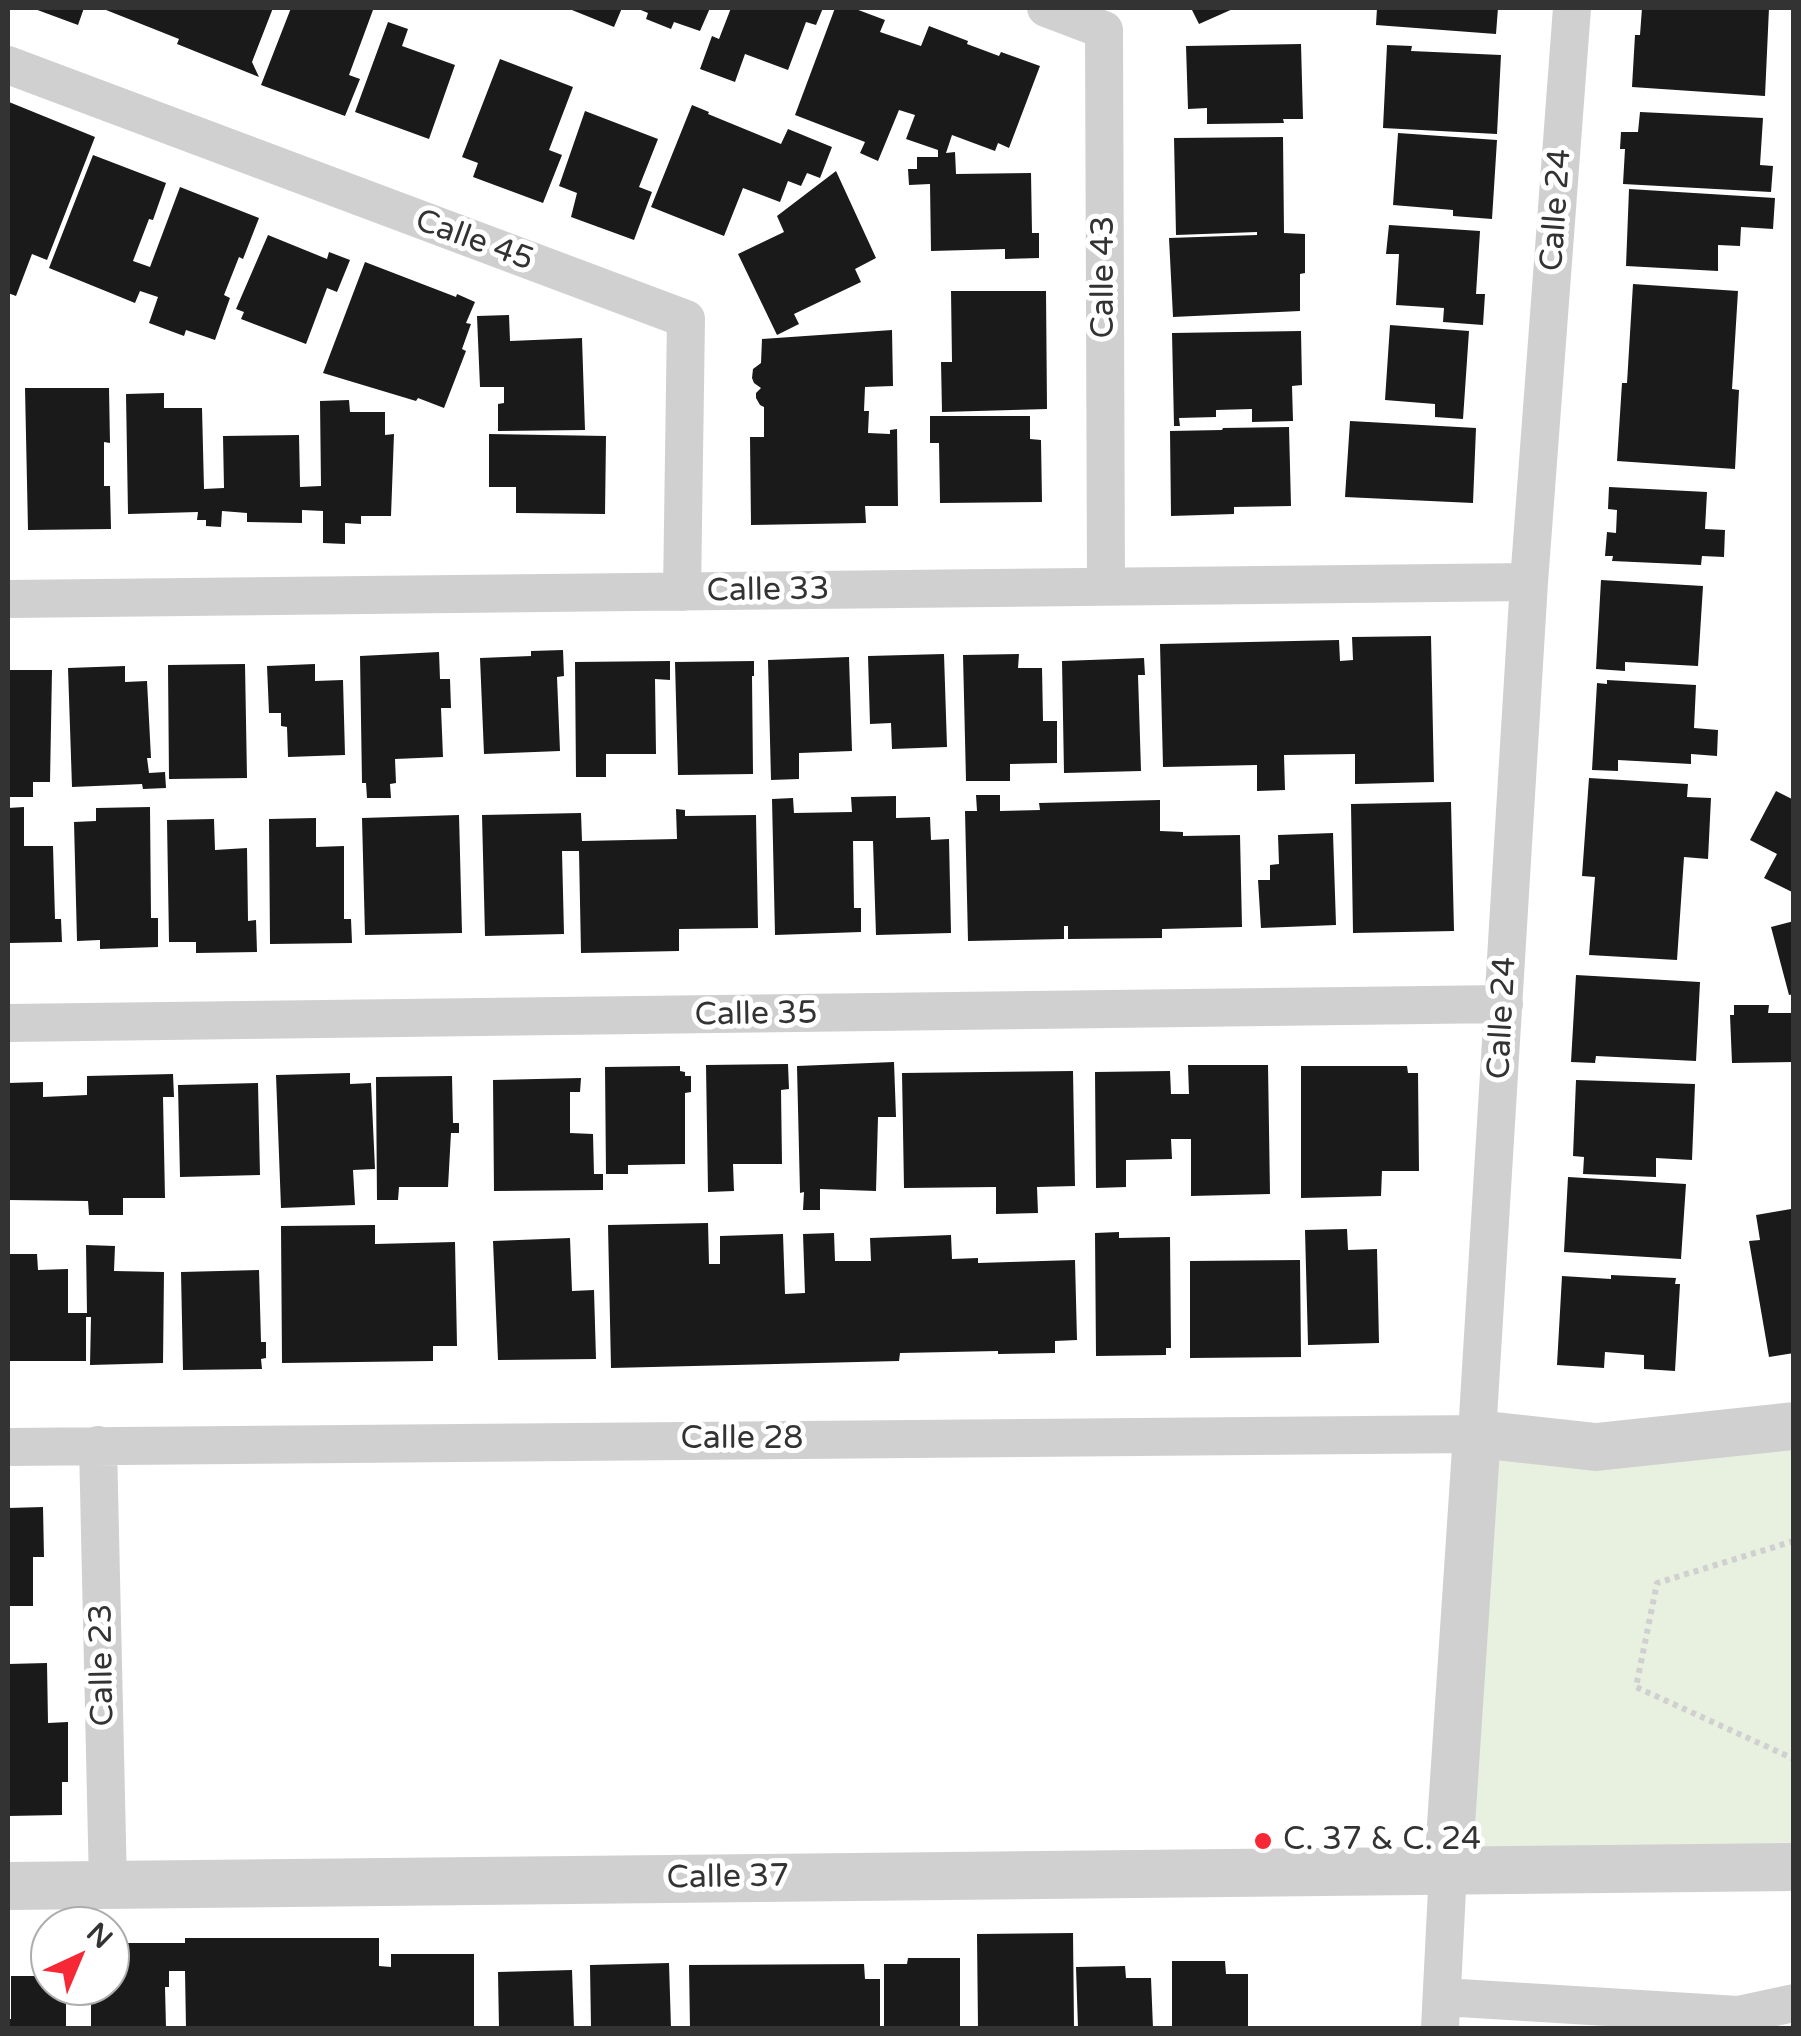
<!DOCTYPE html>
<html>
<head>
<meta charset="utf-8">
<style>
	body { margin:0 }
	#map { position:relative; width:1801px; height:2036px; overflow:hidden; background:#fff; font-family:"Varela Round",sans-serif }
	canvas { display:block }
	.frame { position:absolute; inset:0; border:10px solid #333; pointer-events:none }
	.north { position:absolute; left:30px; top:1906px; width:100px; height:100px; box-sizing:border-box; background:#fff; border:2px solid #adadad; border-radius:50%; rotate:44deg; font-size:28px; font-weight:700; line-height:40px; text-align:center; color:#333 }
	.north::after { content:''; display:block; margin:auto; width:35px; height:45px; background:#f62835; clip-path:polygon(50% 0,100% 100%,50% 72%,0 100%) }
</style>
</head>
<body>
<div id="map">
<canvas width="1801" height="2036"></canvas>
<div class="frame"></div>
<div class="north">N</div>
</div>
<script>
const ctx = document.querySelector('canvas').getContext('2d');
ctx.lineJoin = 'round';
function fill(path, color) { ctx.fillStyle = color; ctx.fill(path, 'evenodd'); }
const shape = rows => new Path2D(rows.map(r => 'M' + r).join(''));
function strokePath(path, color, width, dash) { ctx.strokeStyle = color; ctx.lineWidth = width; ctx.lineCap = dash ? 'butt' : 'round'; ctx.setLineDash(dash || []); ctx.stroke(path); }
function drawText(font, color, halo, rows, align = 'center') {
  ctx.font = font + ' "Varela Round",sans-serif'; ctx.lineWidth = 10; ctx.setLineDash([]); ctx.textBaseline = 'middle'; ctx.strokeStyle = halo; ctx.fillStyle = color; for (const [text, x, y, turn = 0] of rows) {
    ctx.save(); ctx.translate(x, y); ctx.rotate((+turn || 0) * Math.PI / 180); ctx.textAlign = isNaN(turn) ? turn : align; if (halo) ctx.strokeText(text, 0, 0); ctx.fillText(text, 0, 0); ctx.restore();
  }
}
fill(shape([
	[1793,1426,1793,1873,1448,1870,1477,1434]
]), '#e8f0e0');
fill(shape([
	[32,8,84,8,78,25],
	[101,8,273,8,252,62,259,77,177,44,179,39],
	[291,8,367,8,373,10,349,75,360,79,345,116,261,85],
	[567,8,622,8,614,27],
	[636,8,710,8,700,31,674,22,671,29,646,19,648,13],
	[731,8,823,8,816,25,806,22,788,70,745,54,735,82,700,69,712,36,719,39],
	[835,8,853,8,885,20,880,32,921,46,929,26,968,41,967,44,999,56,1001,52,1040,66,1009,148,998,143,995,151,952,135,946,153,955,152,956,174,1031,173,1032,233,1039,233,1039,258,1005,259,1005,249,931,251,930,184,909,185,908,169,917,169,917,157,938,157,938,150,906,139,915,115,899,110,878,161,860,153,865,142,795,115],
	[1191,8,1235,8,1199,24],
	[1377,8,1498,8,1496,34,1376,25],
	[1642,8,1769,8,1765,96,1632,87,1635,35,1640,35],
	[388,22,408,29,402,46,455,65,429,139,355,112],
	[1301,44,1303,119,1283,119,1284,123,1207,124,1207,108,1188,109,1186,46],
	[1387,45,1412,46,1411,51,1501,55,1497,134,1383,128],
	[500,59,573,87,549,150,562,155,543,203,473,177,478,163,462,157],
	[9,102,95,137,47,260,32,254,16,296,8,293],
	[692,105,709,112,708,114,781,144,788,129,832,147,820,178,807,173,801,186,788,181,780,202,743,188,724,236,651,207],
	[585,111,658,139,639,187,652,192,634,240,571,217,577,193,559,186],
	[1640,112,1763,118,1760,165,1773,166,1771,192,1623,184,1625,149,1620,149,1621,132,1638,132],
	[1398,133,1497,140,1492,219,1453,216,1453,210,1393,205],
	[1283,137,1284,233,1305,234,1305,273,1300,274,1300,311,1173,317,1169,238,1257,235,1257,232,1176,235,1174,138],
	[93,155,166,183,153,220,149,219,133,261,150,267,180,187,259,218,243,259,239,257,224,295,230,298,215,340,186,330,184,336,149,323,158,297,140,291,135,303,49,268],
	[836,171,876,258,855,269,861,282,794,314,799,324,777,335,738,254,784,232,777,216],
	[1629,189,1775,198,1773,229,1741,227,1740,246,1718,245,1718,271,1626,266],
	[1389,225,1480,231,1476,294,1485,294,1483,325,1443,322,1444,308,1396,305,1399,254,1386,254],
	[268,235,327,259,329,252,350,260,337,292,327,288,306,344,241,319,244,312,236,309],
	[365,262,456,297,457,294,475,302,466,323,471,324,462,349,466,351,444,408,418,398,416,401,323,373],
	[1633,284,1738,291,1732,389,1739,390,1735,469,1617,461,1622,383,1627,383],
	[951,291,1046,291,1047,409,942,412,941,362,952,362],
	[509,315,510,341,582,338,585,430,498,431,498,404,504,403,504,387,480,387,477,316],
	[1390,325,1469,331,1463,419,1435,417,1435,404,1385,400],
	[892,330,893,386,865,387,864,411,869,411,868,433,890,434,890,430,897,429,898,506,865,506,866,523,751,525,750,437,764,437,764,407,760,405,756,398,756,393,761,388,754,383,752,378,753,369,761,363,762,339],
	[1301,331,1302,385,1292,386,1293,421,1252,422,1252,409,1216,410,1216,417,1179,418,1180,426,1174,426,1172,333],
	[25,388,109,388,110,443,104,442,104,486,110,486,111,529,28,530],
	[164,393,164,408,202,408,204,489,224,488,223,436,299,435,300,487,321,486,320,401,349,400,350,412,385,412,385,435,394,434,391,516,361,516,361,524,345,523,345,544,323,543,323,511,302,510,302,523,247,522,247,513,222,511,221,527,206,526,206,520,197,520,198,512,128,514,126,394],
	[930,416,1030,416,1030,439,1041,440,1042,502,940,503,939,443,930,443],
	[1350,421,1476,428,1473,503,1345,497],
	[1289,427,1291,506,1234,507,1234,514,1171,516,1170,431,1222,430,1223,428],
	[489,434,606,436,605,514,516,513,516,487,489,487],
	[1609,487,1707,492,1705,529,1725,530,1724,557,1702,556,1701,565,1612,561,1613,556,1605,556,1607,532,1616,533,1617,510,1608,509],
	[1601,580,1703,586,1698,666,1625,662,1625,671,1596,669],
	[1431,636,1434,782,1355,784,1355,754,1284,755,1285,790,1257,791,1257,765,1163,767,1160,644,1339,640,1340,661,1353,660,1352,637],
	[563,650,564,676,557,677,560,751,484,754,480,658,531,656,531,651],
	[439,652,440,679,450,679,451,708,441,708,443,757,395,759,396,783,390,784,391,798,367,798,366,783,362,783,360,656],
	[944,654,947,747,892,749,891,723,870,724,868,656],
	[1019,654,1018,668,1042,668,1043,721,1057,721,1057,763,1010,764,1010,781,966,781,963,655],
	[849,657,852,751,799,753,799,779,771,780,768,660],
	[1144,658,1145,675,1138,675,1141,771,1064,773,1062,661],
	[670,661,670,680,655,679,656,754,606,754,606,777,576,777,575,662],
	[754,661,754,676,752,676,753,774,678,775,675,662],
	[245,664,247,778,169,779,168,665],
	[315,664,315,681,343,680,345,755,288,757,287,727,281,726,281,713,269,713,267,666],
	[125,666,125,682,147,681,151,758,147,758,149,773,165,772,166,788,143,789,142,784,72,787,68,668],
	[8,670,52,670,50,782,33,782,33,797,8,797],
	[1607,680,1696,685,1694,728,1718,730,1717,756,1691,754,1691,764,1618,760,1618,771,1592,770,1597,683,1607,684],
	[1589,778,1688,784,1687,797,1711,798,1708,859,1684,857,1677,960,1589,955,1595,877,1582,876],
	[1776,791,1794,800,1794,893,1764,878,1777,854,1750,840],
	[976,795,1000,795,1000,811,1040,810,1039,803,1160,800,1160,831,1183,832,1183,836,1240,835,1242,927,1162,929,1162,938,1068,939,1068,926,1064,926,1064,939,968,941,965,811,977,811],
	[896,796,896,818,930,817,931,840,949,839,951,933,876,935,873,841,853,841,854,908,861,908,861,932,775,935,772,799,793,798,794,813,852,812,851,797],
	[1451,802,1454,931,1353,933,1351,804],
	[24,807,24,846,53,846,55,919,61,919,62,942,8,943,8,808],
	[150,807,151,918,158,918,158,947,100,949,100,940,77,941,74,822,96,821,96,808],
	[676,809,685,810,685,816,756,815,758,928,679,929,679,951,581,953,579,851,562,851,564,934,485,936,482,815,581,813,582,841,677,839],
	[459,815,462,933,365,935,362,818],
	[316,818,316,847,344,846,344,919,351,919,352,943,270,944,269,819],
	[214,819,215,850,247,848,248,921,256,920,257,952,196,953,196,942,169,942,167,820],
	[1333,833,1336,925,1261,928,1258,880,1270,880,1270,865,1279,864,1278,835],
	[1794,921,1794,994,1789,995,1771,927],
	[1576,975,1700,982,1696,1061,1596,1056,1595,1063,1571,1062],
	[1734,1005,1769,1005,1768,1013,1794,1013,1794,1062,1732,1063,1730,1015,1734,1015],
	[894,1062,896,1117,878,1117,876,1191,820,1189,820,1210,803,1210,804,1192,800,1193,797,1066],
	[788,1064,789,1089,781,1090,782,1164,733,1164,734,1191,708,1192,706,1065],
	[1188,1065,1268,1065,1270,1194,1191,1196,1191,1139,1171,1139,1172,1159,1126,1160,1126,1187,1096,1188,1095,1072,1170,1071,1171,1094,1189,1094],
	[680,1066,680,1071,685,1072,685,1076,691,1076,691,1092,685,1093,685,1164,628,1165,628,1174,606,1174,605,1067],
	[1301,1066,1407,1066,1408,1073,1418,1073,1419,1171,1382,1171,1381,1196,1301,1198],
	[1073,1071,1075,1186,1037,1187,1038,1213,996,1214,996,1187,904,1188,902,1073],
	[350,1073,350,1084,371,1083,375,1169,353,1170,355,1205,281,1208,276,1075],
	[173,1074,174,1097,163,1097,165,1198,123,1198,123,1215,89,1215,88,1201,8,1200,8,1083,43,1082,43,1097,87,1095,87,1076],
	[452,1076,453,1123,459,1123,459,1133,451,1133,448,1187,399,1187,398,1200,377,1200,376,1077],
	[581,1078,580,1092,570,1092,570,1133,593,1134,594,1174,603,1174,603,1190,494,1191,493,1080],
	[1576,1080,1695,1084,1692,1160,1656,1158,1656,1177,1583,1174,1584,1157,1573,1156],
	[258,1083,260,1175,180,1177,178,1085],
	[1568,1177,1686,1184,1681,1259,1564,1252],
	[1791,1209,1794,1225,1794,1353,1769,1357,1749,1241,1760,1240,1756,1215],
	[708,1223,709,1264,720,1264,720,1236,783,1234,785,1294,805,1293,803,1234,834,1233,835,1261,871,1261,870,1238,951,1235,952,1259,978,1258,978,1263,1075,1260,1077,1340,1055,1341,1055,1353,998,1354,998,1351,900,1353,899,1361,611,1368,608,1225],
	[375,1225,375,1244,455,1242,457,1346,433,1346,433,1361,282,1363,281,1226],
	[1347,1229,1348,1250,1377,1249,1379,1343,1308,1345,1305,1230],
	[1119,1232,1119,1238,1170,1237,1171,1348,1166,1348,1166,1355,1096,1356,1095,1233],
	[570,1238,572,1291,594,1290,596,1359,498,1360,493,1241],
	[86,1245,115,1246,114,1271,164,1272,163,1363,90,1365,91,1317,86,1317,86,1361,8,1361,8,1254,37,1254,38,1270,68,1269,68,1313,87,1313],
	[1300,1260,1301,1357,1190,1358,1190,1261],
	[259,1270,261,1342,266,1342,266,1358,261,1359,262,1369,183,1370,181,1272],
	[1611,1275,1676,1278,1675,1284,1680,1284,1675,1371,1644,1369,1644,1355,1605,1352,1604,1368,1557,1365,1562,1276,1611,1279],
	[43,1507,44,1557,33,1557,33,1606,8,1606,8,1508],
	[47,1663,48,1723,68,1722,68,1782,62,1782,62,1815,8,1816,8,1664],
	[1073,1933,1074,2028,978,2028,977,1934],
	[185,1938,379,1938,379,1966,391,1967,391,1954,474,1954,474,2028,186,2028,185,1971,169,1971,169,1987,165,1987,166,2028,91,2028,91,1986,110,1986,110,1943,185,1943],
	[908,1958,960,1958,960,2028,884,2028,884,1964,907,1964],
	[1172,1961,1225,1961,1226,1974,1248,1974,1248,2028,1172,2028],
	[669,1963,671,2028,591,2028,590,1965],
	[864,1964,865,1979,880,1979,880,2028,690,2028,689,1965],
	[1125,1966,1126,1978,1151,1978,1153,2028,1078,2028,1076,1967],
	[572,1970,574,2028,499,2028,498,1972],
	[11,1976,45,1976,44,1987,66,1987,66,2028,8,2028,8,2019,11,2019]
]), '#1a1a1a');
strokePath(shape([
	[1794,1541,1657,1583,1636,1687,1794,1759]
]), '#d0d0d0', 6, [5, 5]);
strokePath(shape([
	[1046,8,1104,30,1106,586],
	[8,65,686,319,682,592],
	[8,599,1529,582],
	[8,1023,1504,1004],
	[98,1445,108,1885],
	[8,1447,1477,1434,1529,582,1572,8],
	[1443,1997,1738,2015,1794,2003],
	[1440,2028,1448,1870]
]), '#d0d0d0', 38);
strokePath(shape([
	[1448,1870,1477,1434,1596,1447,1794,1426],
	[8,1886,1794,1867]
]), '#d0d0d0', 48);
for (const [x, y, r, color] of [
	[1263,1841,10,"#f62835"]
]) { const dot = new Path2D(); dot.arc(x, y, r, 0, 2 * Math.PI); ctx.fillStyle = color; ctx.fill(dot); strokePath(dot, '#fff', 4); }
drawText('32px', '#333', '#fff', [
	["Calle 24",1557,210,-86],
	["Calle 45",474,241,20],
	["Calle 43",1105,277,-90],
	["Calle 33",768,591,-1],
	["Calle 35",756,1015,-1],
	["Calle 24",1503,1018,-87],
	["Calle 28",742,1440],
	["Calle 23",103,1665,-91],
	["Calle 37",728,1878,-1]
]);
drawText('32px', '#333', '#fff', [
	["C. 37 & C. 24",1283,1841]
], 'left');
</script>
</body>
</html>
